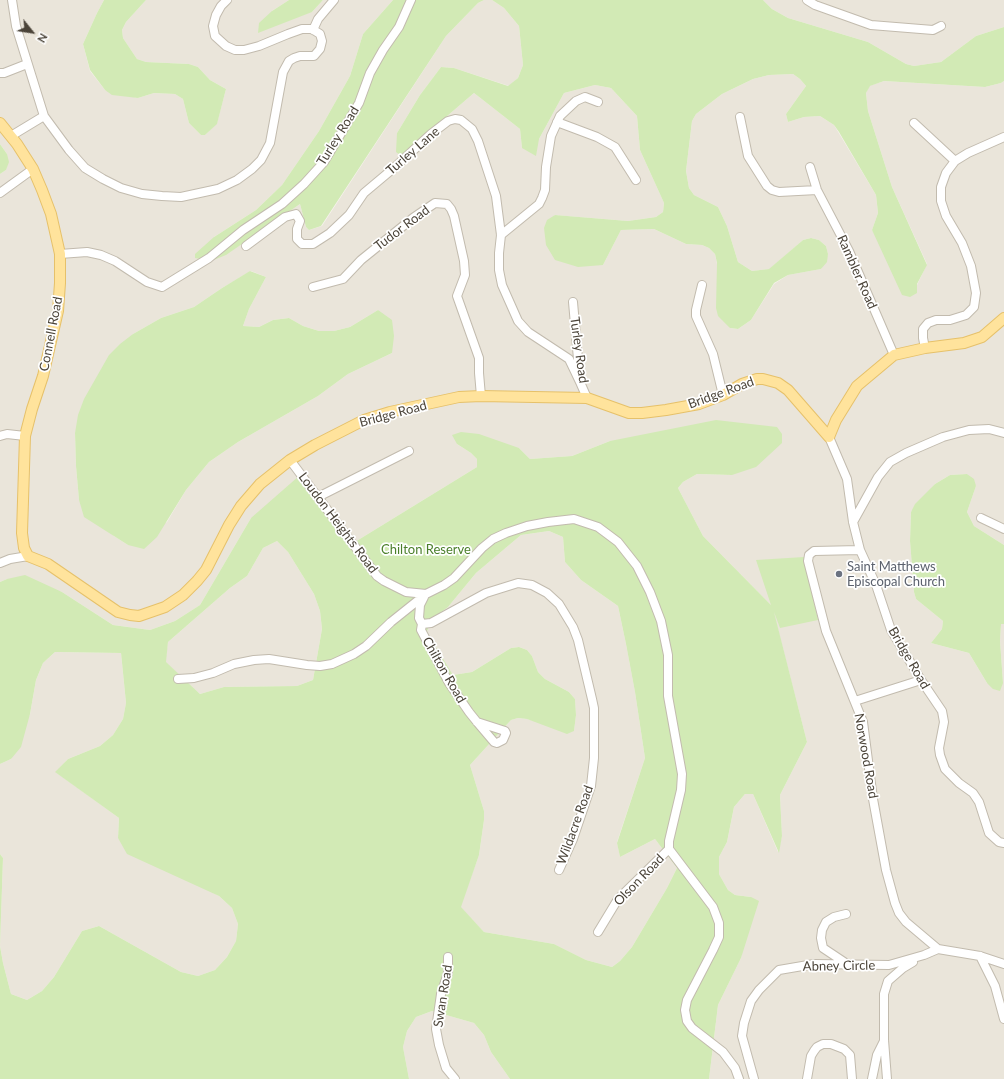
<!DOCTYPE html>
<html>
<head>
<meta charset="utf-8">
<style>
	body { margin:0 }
	#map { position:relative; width:1004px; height:1079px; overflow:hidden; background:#f6f3ec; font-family:Lato,sans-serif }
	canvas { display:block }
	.north { position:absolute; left:12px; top:12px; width:40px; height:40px; -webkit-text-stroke:3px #fff; paint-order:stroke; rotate:120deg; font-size:11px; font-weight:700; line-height:16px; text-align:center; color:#4b4439 }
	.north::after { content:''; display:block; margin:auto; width:14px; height:18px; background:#4b4439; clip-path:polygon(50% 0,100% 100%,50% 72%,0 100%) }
</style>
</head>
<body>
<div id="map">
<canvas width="1004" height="1079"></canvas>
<div class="north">N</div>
</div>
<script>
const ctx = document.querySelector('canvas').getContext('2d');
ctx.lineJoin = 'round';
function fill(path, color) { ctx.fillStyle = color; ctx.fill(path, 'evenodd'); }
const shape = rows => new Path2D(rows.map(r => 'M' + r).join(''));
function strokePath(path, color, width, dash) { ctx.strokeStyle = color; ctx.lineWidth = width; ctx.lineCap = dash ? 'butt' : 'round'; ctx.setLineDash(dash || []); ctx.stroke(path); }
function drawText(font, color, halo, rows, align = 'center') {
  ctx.font = font + ' Lato,sans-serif'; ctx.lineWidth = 3.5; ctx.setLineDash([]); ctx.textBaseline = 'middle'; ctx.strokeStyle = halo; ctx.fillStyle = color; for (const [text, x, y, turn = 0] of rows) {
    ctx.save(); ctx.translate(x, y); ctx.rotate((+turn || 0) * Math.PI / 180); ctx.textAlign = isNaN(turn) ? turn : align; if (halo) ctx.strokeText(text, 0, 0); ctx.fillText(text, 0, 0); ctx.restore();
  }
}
fill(shape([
	[0,0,104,0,97,13,83,44,90,71,105,90,138,98,154,93,175,94,183,99,189,123,201,135,205,135,217,123,226,89,210,80,198,67,189,64,146,62,137,59,123,38,122,30,126,22,146,0,289,0,272,11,312,12,323,0,393,0,363,34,350,76,319,131,282,185,256,210,214,237,226,254,300,204,306,227,309,230,322,226,446,36,478,3,484,0,492,0,504,8,519,26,523,65,518,78,509,86,454,68,441,67,420,95,397,133,404,153,474,93,520,129,522,148,539,139,564,93,595,85,611,88,637,116,640,150,664,203,663,212,656,217,628,221,554,215,603,265,621,230,654,229,686,244,702,245,709,248,715,254,730,328,738,329,751,320,774,284,788,275,821,269,828,254,826,246,819,240,811,238,803,240,770,269,752,271,738,262,727,226,718,207,694,195,689,188,686,171,692,121,696,114,722,94,753,79,769,75,793,74,800,79,806,86,786,114,788,122,804,117,820,116,834,125,876,195,878,213,872,230,917,293,917,285,927,264,892,187,868,111,866,93,869,86,884,81,985,87,1001,83,1004,81,1004,545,974,526,967,512,976,486,967,474,950,475,935,484,911,512,910,541,914,592,916,599,943,621,942,629,931,643,969,653,987,683,1003,683,1000,641,1001,623,1004,624,1004,1079,709,1079,718,1005,741,958,751,897,735,895,728,890,719,874,719,857,727,842,734,807,745,794,753,794,778,852,782,836,780,795,807,742,772,606,703,536,678,488,683,482,697,474,732,475,610,441,572,456,530,459,519,448,457,444,471,453,477,459,477,467,350,545,251,518,200,605,175,621,150,630,113,625,62,592,7,579,0,582,0,174,6,170,7,154,0,144],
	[251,271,266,277,249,309,243,326,259,327,273,320,289,318,303,326,319,331,334,331,350,327,378,310,392,353,348,374,318,396,238,442,209,462,186,490,167,522,128,545,114,536,79,500,76,466,75,433,133,334,161,318,194,307,222,288],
	[763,0,1004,0,1004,27,976,36,941,62,914,66,906,64,868,42,788,18,772,9],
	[549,531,563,537,565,562,581,580,618,606,626,644,635,692,645,758,617,842,620,857,655,839,677,868,667,888,632,947,620,961,612,967,586,960,554,944,484,932,460,907,479,855,484,820,484,811,470,765,511,720,518,718,527,719,574,731,576,715,575,699,569,692,545,679,538,672,532,656,527,650,519,647,511,648,472,672,453,675,427,632,431,620,448,607,476,573,521,535],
	[277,541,288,552,314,594,320,611,322,629,313,680,297,686,224,687,200,694,165,662,168,642,230,588,247,576,263,548],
	[55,652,121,653,126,703,123,719,113,735,100,746,68,759,56,772,119,818,118,838,219,896,232,908,238,924,236,941,227,957,215,970,198,976,181,972,99,926,82,931,54,977,42,991,27,1000,11,994,3,963,0,946,3,858,0,854,0,764,11,759,30,714,36,680,43,663],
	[432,1011,474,1023,484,1035,491,1052,510,1079,409,1079,403,1047,407,1031,416,1017]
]), '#eae5da');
fill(shape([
	[104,0,146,0,126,22,122,30,123,38,137,59,146,62,189,64,198,67,210,80,226,89,217,124,205,135,201,135,189,123,183,99,175,94,154,93,138,98,112,95,105,90,90,70,83,44,97,13],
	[289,0,323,0,312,12,258,33,259,23,272,11],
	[393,0,484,0,478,3,446,36,321,226,309,230,306,227,300,204,226,255,211,261,195,258,195,254,214,237,256,210,282,185,319,131,350,76,363,34],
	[492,0,763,0,772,9,788,18,868,42,906,64,914,66,941,62,976,36,1004,27,1004,81,1001,83,985,87,884,81,870,86,866,93,868,111,892,187,927,265,917,284,917,293,910,297,902,295,872,230,878,213,876,195,839,132,834,125,820,116,804,117,788,122,786,114,806,86,800,79,793,74,769,75,753,79,722,94,696,114,692,121,686,171,689,188,694,195,718,207,727,226,738,262,752,271,769,269,803,240,811,238,819,240,826,246,828,254,827,262,821,269,788,275,774,283,751,320,738,329,730,328,718,316,716,308,717,263,715,254,709,248,702,245,686,244,654,229,621,230,603,265,578,267,555,260,546,245,544,228,547,220,555,215,628,221,656,217,663,212,664,203,640,150,637,116,611,88,595,85,564,93,539,139,536,156,522,148,520,129,474,93,404,153,400,155,396,152,397,133,420,95,441,67,454,68,508,86,518,78,523,65,519,26,504,8],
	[0,144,7,154,9,162,6,170,0,174],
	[250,271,266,277,249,309,243,326,259,327,273,320,289,318,303,326,319,331,334,331,350,327,378,310,392,320,394,336,392,353,348,374,318,396,238,442,209,462,186,490,157,537,144,549,128,545,84,517,79,500,76,466,75,433,78,415,84,399,109,355,120,344,133,334,161,318,194,307,222,288],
	[716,420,777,427,782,434,782,443,756,467,732,475,697,474,683,482,678,488,703,536,771,605,756,560,804,557,818,620,780,628,774,612,807,742,780,795,782,836,779,853,753,794,745,794,734,807,727,842,719,857,719,874,728,890,735,895,751,897,759,901,741,958,718,1005,709,1079,510,1079,491,1052,484,1035,474,1023,432,1011,416,1017,407,1031,403,1047,409,1079,0,1079,0,854,3,858,0,946,3,963,11,994,27,1000,42,991,54,977,82,931,99,926,181,972,198,976,215,970,227,957,236,941,238,924,232,908,219,896,127,854,118,838,119,818,55,772,68,759,100,746,113,735,123,719,126,703,121,653,55,652,43,663,36,680,30,714,21,747,11,759,0,764,0,582,7,579,25,575,62,592,113,625,150,630,175,621,200,605,251,518,299,476,350,545,477,467,477,459,471,453,457,444,452,435,461,432,479,434,519,448,530,459,572,456,610,441],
	[549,531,563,537,565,562,581,580,618,606,626,644,635,692,645,758,617,843,620,857,655,839,677,868,667,888,632,947,620,961,612,967,586,960,554,944,484,932,461,907,479,855,484,820,484,811,470,765,511,720,518,718,527,719,567,734,574,731,576,715,575,699,569,692,545,679,538,672,532,656,527,650,519,647,511,648,472,672,453,675,427,632,431,620,448,607,476,573,521,535],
	[277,541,288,552,314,594,320,611,322,629,313,680,297,686,224,687,200,694,166,662,168,642,230,588,247,576,263,548],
	[967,474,974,479,976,486,967,512,974,526,1004,545,1004,624,1001,624,1000,641,1003,683,1000,691,993,689,987,683,969,653,931,643,942,629,943,621,916,599,914,592,910,541,911,512,915,504,935,484,950,475]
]), '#d2eab5');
const minor = shape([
	[12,0,16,26,44,116,69,150,85,168,103,179,121,188,142,194,162,196,181,197,218,189,237,180,252,169,261,160,270,143,283,72,289,61,294,58,300,56,314,56,320,49,322,41,320,34,312,29,302,29,288,34,259,46,244,50,235,50,226,46,215,36,213,26,216,15,221,6,227,0],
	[807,0,815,5,871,25,933,30,941,26],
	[313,30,318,19,334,0],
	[0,73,4,73,27,64],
	[740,117,748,156,767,186,772,190,779,192,817,190],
	[557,122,597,137,615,147,636,180],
	[914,123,955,161],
	[11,136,44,116],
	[810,167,817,190,849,251,894,355],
	[0,193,33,169],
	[501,235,539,204,542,198,545,190,546,167,551,136,560,116,576,101,585,97,598,102],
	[246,246,285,217,296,214,300,221,297,229,297,239,302,244,313,244,330,233,349,215,364,193,395,167,431,134,448,121,455,119,461,120,472,129,478,141,496,196,501,235,499,253,499,270,502,285,518,321,528,332,569,359,580,382],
	[60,254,87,252,101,255,115,261,147,282,162,287,209,258,243,230,282,204,304,184,324,162,359,103,370,73,383,50,399,27,411,0],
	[702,285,696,310,696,316,713,354,723,395],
	[313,287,343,279,361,260,413,218,435,203,447,204,451,209,454,216,464,261,465,275,457,296,479,358,479,373,481,396],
	[573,302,580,382,587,398],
	[925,348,923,338,923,329,928,323,936,320,950,320,966,315,974,307,976,293,971,266,962,243,946,216,941,201,941,187,946,173,955,161,968,153,1004,137],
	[0,436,7,434,25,436],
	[829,437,847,479,853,522,860,550,876,585,891,630,921,680,942,711,944,722,939,748,940,755,945,769,959,783,973,793,979,802,989,833,999,842,1004,843],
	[290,460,377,576,384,581,406,592,426,594,444,585,454,578,482,548,493,539,506,533,527,526,548,522,574,519,598,527,618,542,637,566,650,592,661,621,668,655,668,696,682,774,681,790,669,841,669,849,713,907,719,923,719,937,713,950,687,1000,685,1010,687,1021,692,1028,723,1052,735,1068,739,1079],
	[318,497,409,451],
	[981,518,1004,529],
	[853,522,878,477,890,462,906,453,943,437,969,430,989,429,1004,433],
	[860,550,814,551,809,555,808,561,826,631,863,722,873,799,886,870,895,903,899,913,906,922,938,949],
	[0,563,10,559,28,556],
	[424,597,420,605,419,618,422,624,421,630,449,683,469,712,477,722,494,742,497,743,503,740,506,733,505,731,477,722],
	[422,624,431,623,486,593,518,583,532,585,547,593,559,604,573,627,578,640,592,699,594,708,594,758,591,786,573,839,559,870],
	[178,679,194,678,213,673,234,664,254,660,269,659,307,665,320,666,332,664,354,654,366,646,391,622,426,594],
	[855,701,921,680],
	[846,914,834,917,826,922,822,930,821,938,823,948,847,964],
	[598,932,618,899,669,849],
	[980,956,995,986,1004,1019],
	[448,957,448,973,441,994,436,1029,439,1045,446,1068,455,1079],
	[754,1079,742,1036,744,1023,751,1001,759,990,779,970,814,964,889,965,924,955,938,949,980,956,1004,964],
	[807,1079,811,1056,814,1051,817,1047,823,1044,831,1044,844,1049,850,1055,852,1079],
	[872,1079,877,1055,884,1041],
	[887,1079,884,1040,884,994,888,981,903,968,913,962]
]);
const major = shape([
	[0,123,17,144,33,169,42,190,51,214,60,254,60,283,58,311,43,376,32,409,25,436,22,533,24,548,28,556,48,564,118,612,130,615,139,616,165,607,183,595,197,581,206,570,229,525,241,506,260,484,290,460,315,445,364,420,390,412,459,397,481,396,587,398,629,413,642,413,666,410,699,404,723,395,742,384,757,379,763,379,778,383,788,390,829,437,836,420,857,386,894,355,925,348,964,343,982,337,1004,318]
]);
strokePath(minor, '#c2bbae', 10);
strokePath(major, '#e6c16a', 12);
strokePath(minor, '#fff', 8);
strokePath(major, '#ffe39c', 10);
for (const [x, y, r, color] of [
	[839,574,4,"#6b7280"]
]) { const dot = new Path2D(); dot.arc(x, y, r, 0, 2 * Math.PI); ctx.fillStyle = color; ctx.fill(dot); strokePath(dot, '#fff', 1.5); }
drawText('13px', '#4b4439', '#fff', [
	["Turley Road",338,136,-58],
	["Turley Lane",413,151,-41],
	["Tudor Road",402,228,-37],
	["Rambler Road",857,272,66],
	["Connell Road",51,334,-79],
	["Turley Road",579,350,82],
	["Bridge Road",721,393,-20],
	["Bridge Road",393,414,-15],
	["Loudon Heights Road",338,523,53],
	["Bridge Road",909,658,60],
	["Chilton Road",444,670,60],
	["Norwood Road",866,756,80],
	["Wildacre Road",575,825,-70],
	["Olson Road",639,880,-46],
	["Abney Circle",839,966,-1],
	["Swan Road",443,996,-81]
]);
drawText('13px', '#4a7f2a', '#fff', [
	["Chilton Reserve",426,550]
]);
drawText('13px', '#5b616d', '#fff', [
	["Saint Matthews",847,567],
	["Episcopal Church",847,582]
], 'left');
</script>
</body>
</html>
